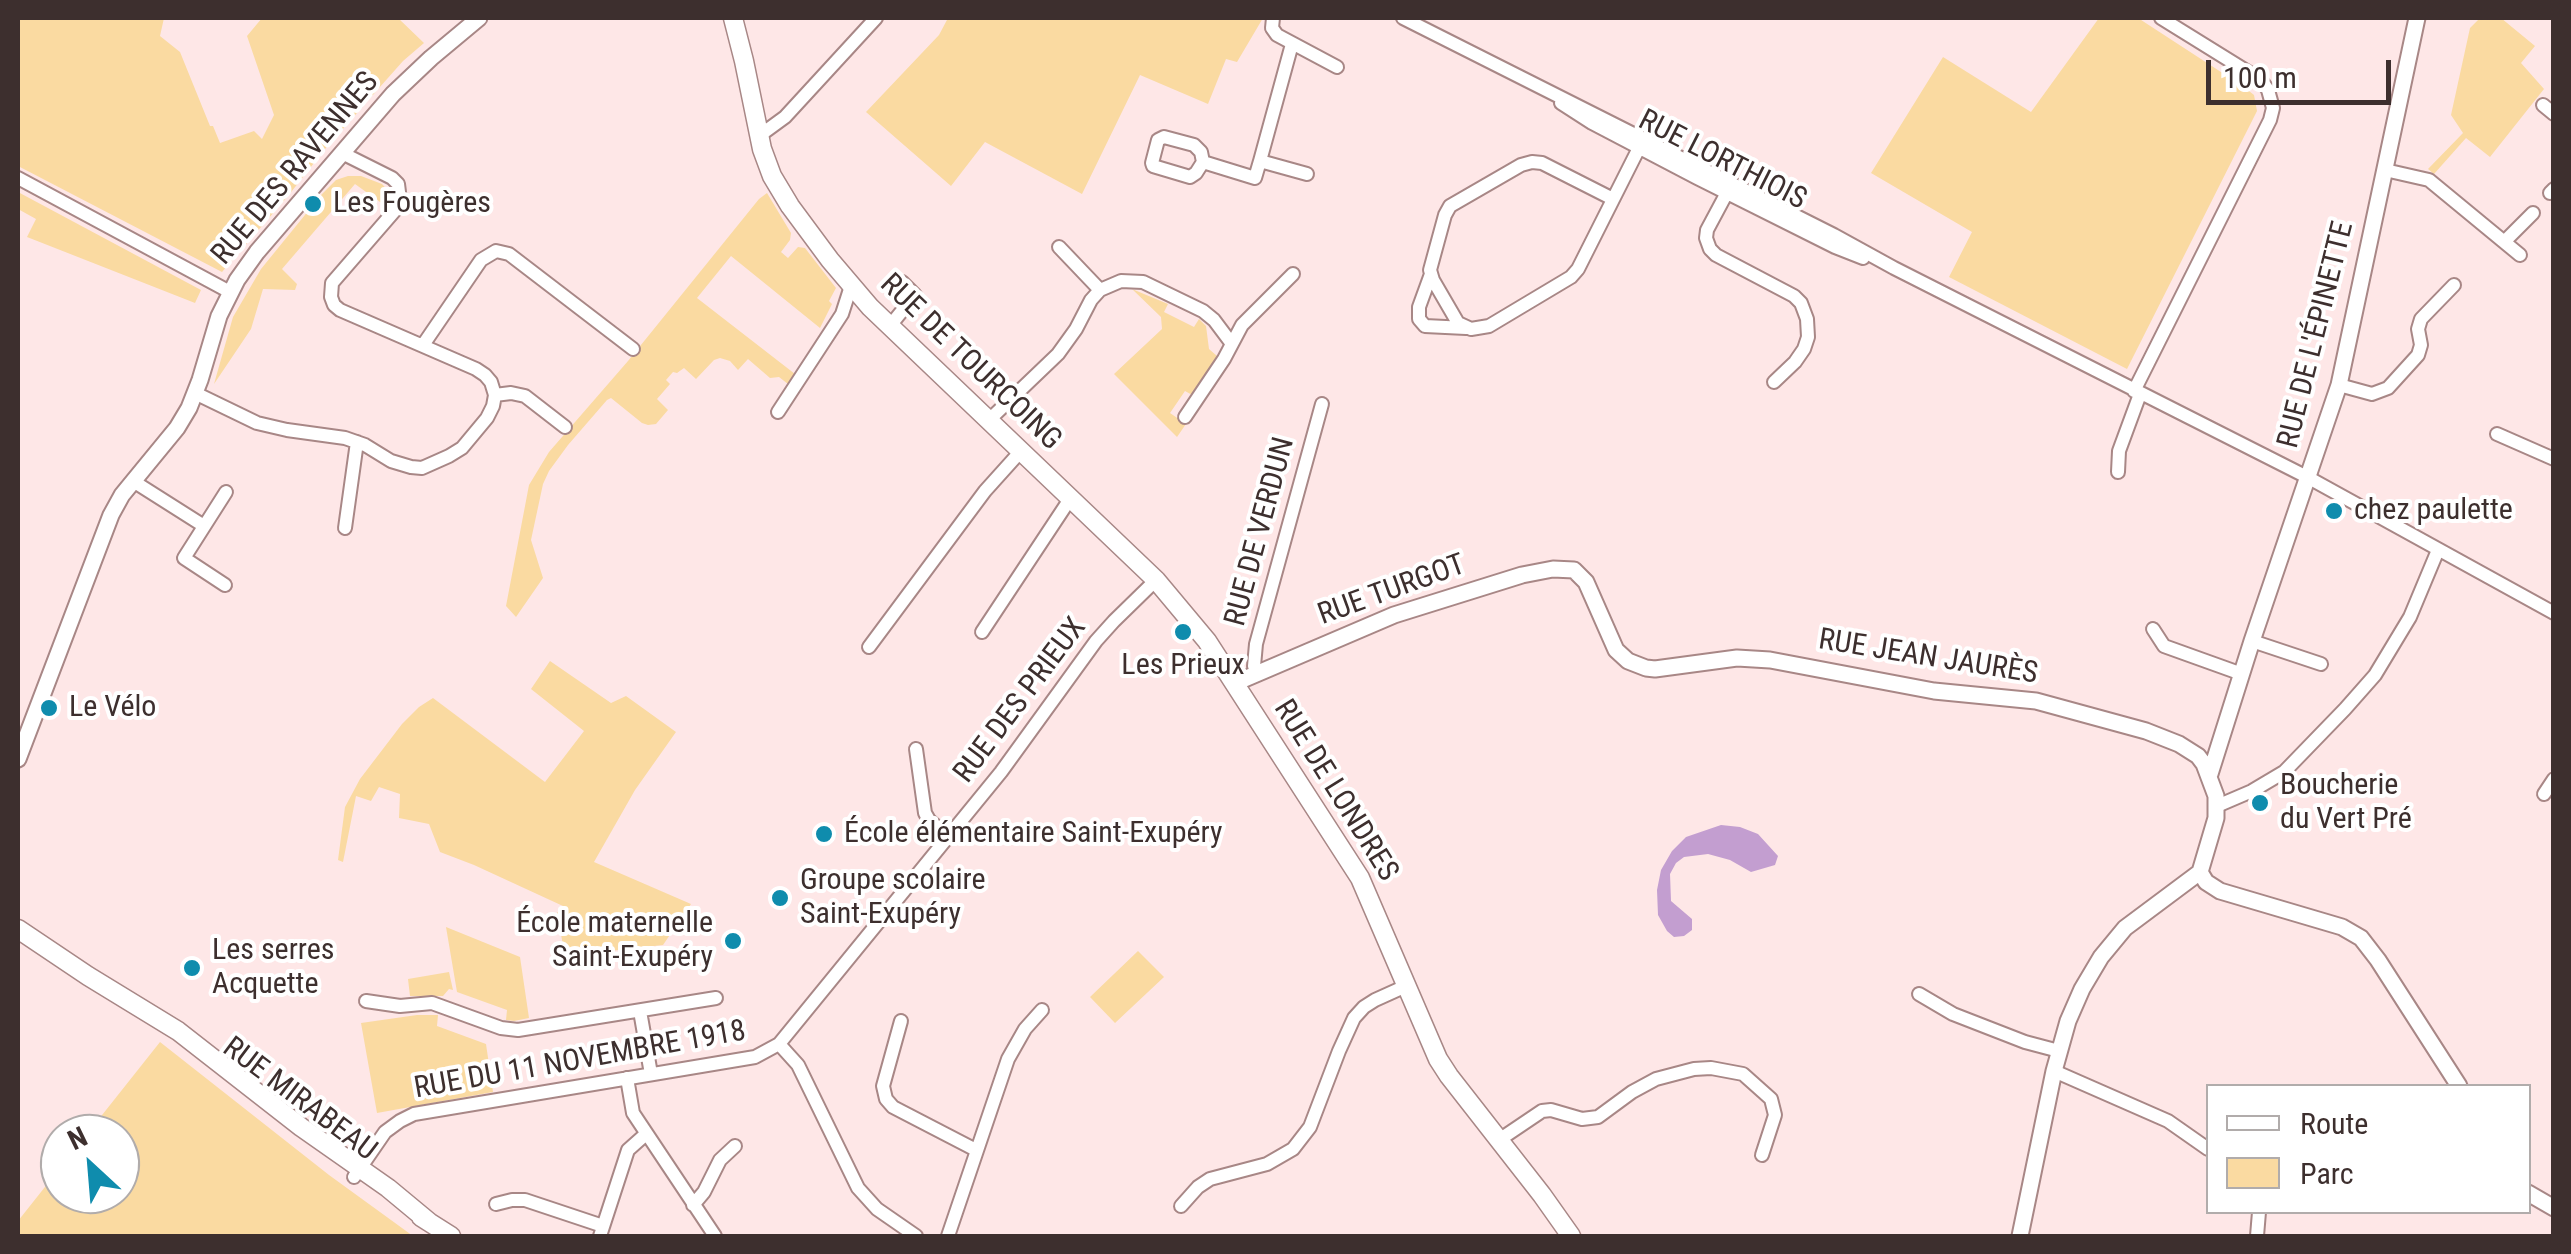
<!DOCTYPE html>
<html>
<head>
<meta charset="utf-8">
<style>
	body { margin:0 }
	#map { position:relative; width:2571px; height:1254px; overflow:hidden; background:#fee7e7; font-family:"Roboto Condensed",sans-serif }
	canvas { display:block }
	.frame { position:absolute; inset:0; border:20px solid #3d2f2e; pointer-events:none }
	.legend { position:absolute; left:2206px; top:1084px; width:325px; height:130px; box-sizing:border-box; background:#fff; border:2px solid #b1acab; margin:0; padding:12px 18px; list-style:none; font-size:30px; color:#3d2f2e }
	.legend li { display:flex; align-items:center; gap:20px; height:50px }
	.legend b { width:50px; border:2px solid #b1acab }
	.north { position:absolute; left:40px; top:1114px; width:100px; height:100px; box-sizing:border-box; background:#fff; border:2px solid #b1acab; border-radius:50%; rotate:334deg; font-size:28px; font-weight:700; line-height:40px; text-align:center; color:#3d2f2e }
	.north::after { content:''; display:block; margin:auto; width:35px; height:45px; background:#0f8cad; clip-path:polygon(50% 0,100% 100%,50% 72%,0 100%) }
	.scale { position:absolute; left:2206px; top:60px; width:185px; height:45px; box-sizing:border-box; border:5px solid #3d2f2e; border-top:0; padding-left:12px; font-size:30px; line-height:35px; white-space:nowrap; color:#3d2f2e; -webkit-text-stroke:8px #fff; paint-order:stroke }
</style>
</head>
<body>
<div id="map">
<canvas width="2571" height="1254"></canvas>
<div class="frame"></div>
<ul class="legend">
<li><b style="height:12px;background:#fff"></b>Route</li>
<li><b style="height:28px;background:#fadaa1"></b>Parc</li>
</ul>
<div class="north">N</div>
<div class="scale">100 m</div>
</div>
<script>
const ctx = document.querySelector('canvas').getContext('2d');
ctx.lineJoin = 'round';
function fill(path, color) { ctx.fillStyle = color; ctx.fill(path, 'evenodd'); }
const shape = rows => new Path2D(rows.map(r => 'M' + r).join(''));
function strokePath(path, color, width, dash) { ctx.strokeStyle = color; ctx.lineWidth = width; ctx.lineCap = dash ? 'butt' : 'round'; ctx.setLineDash(dash || []); ctx.stroke(path); }
function drawText(font, color, halo, rows, align = 'center') {
  ctx.font = font + ' "Roboto Condensed",sans-serif'; ctx.lineWidth = 8; ctx.setLineDash([]); ctx.textBaseline = 'middle'; ctx.strokeStyle = halo; ctx.fillStyle = color; for (const [text, x, y, turn = 0] of rows) {
    ctx.save(); ctx.translate(x, y); ctx.rotate((+turn || 0) * Math.PI / 180); ctx.textAlign = isNaN(turn) ? turn : align; if (halo) ctx.strokeText(text, 0, 0); ctx.fillText(text, 0, 0); ctx.restore();
  }
}
fill(shape([
	[18,18,164,18,160,36,180,52,210,126,213,126,220,143,254,131,262,139,274,115,247,36,262,18,398,18,424,43,403,61,325,149,288,196,222,272,18,166],
	[948,18,1263,18,1237,62,1226,59,1208,104,1140,75,1082,194,985,142,951,186,866,112,939,35],
	[2099,18,2138,18,2244,87,2254,95,2257,111,2127,369,1949,277,1972,232,1871,173,1943,57,2031,112],
	[2480,18,2501,18,2535,46,2521,63,2544,89,2490,157,2466,138,2434,174,2428,169,2463,133,2451,115,2470,28],
	[348,176,361,176,382,184,392,195,387,207,355,184,282,269,297,284,295,290,263,289,251,329,214,384,233,317,261,269,322,194,336,180],
	[18,192,201,290,195,303,27,237,36,219,18,209],
	[767,193,791,233,790,240,781,252,788,258,798,247,805,248,836,288,829,301,832,304,820,328,731,256,697,298,795,374,788,384,779,377,770,378,748,359,738,370,730,361,720,358,714,360,696,379,684,368,677,373,673,372,666,380,670,384,657,399,668,410,656,424,648,425,642,423,611,398,607,400,568,445,549,471,543,484,531,540,543,578,516,617,506,606,529,485,549,452,628,361,759,199],
	[1132,289,1168,304,1164,312,1194,327,1199,319,1206,326,1209,349,1217,356,1216,364,1194,396,1185,391,1170,413,1186,424,1177,437,1114,374,1162,329,1161,317],
	[550,661,611,703,626,696,676,732,635,790,594,862,691,904,663,945,565,956,557,913,563,906,474,865,440,852,429,824,399,818,400,794,379,787,371,801,356,796,343,862,338,860,345,807,360,779,402,724,419,707,433,698,545,782,584,731,531,689],
	[446,927,520,957,529,1018,514,1021,506,1020,507,1010,457,992],
	[1138,951,1164,977,1115,1023,1090,997],
	[449,972,453,990,449,989,443,996,410,996,408,979],
	[417,1015,438,1015,437,1026,486,1044,493,1092,377,1113,361,1023],
	[160,1042,329,1175,413,1236,18,1236,18,1221,60,1168,60,1194,120,1194,120,1134,87,1134]
]), '#fadaa1');
fill(shape([
	[1721,825,1740,827,1758,834,1778,856,1775,865,1751,872,1730,860,1708,854,1684,857,1676,863,1670,874,1671,901,1692,919,1692,930,1684,936,1674,937,1667,931,1658,915,1657,890,1661,870,1672,851,1686,837]
]), '#c39ed0');
const minor = shape([
	[1273,18,1272,28,1277,35,1337,67],
	[1403,18,1834,235,1894,268,2309,478,2554,613],
	[1292,44,1260,161,1307,174],
	[1561,103,1592,123,1697,178,1835,247,1863,258],
	[2543,105,2554,114],
	[759,136,785,117,876,18],
	[1203,162,1196,173,1190,177,1153,166,1152,163,1158,140,1164,137,1194,145,1201,152,1203,162,1255,178,1260,161],
	[2385,170,2429,180,2520,255],
	[18,178,230,292],
	[1730,187,1707,230,1706,238,1710,249,1716,255,1794,296,1801,303,1807,319,1808,337,1804,349,1795,362,1774,382],
	[2550,193,2554,189],
	[1613,199,1542,163,1532,162,1521,165,1450,206,1445,215,1430,270,1433,280,1458,323,1471,329,1489,326,1571,277,1578,269,1644,138],
	[2505,241,2533,213],
	[1059,247,1100,290,1121,281,1143,282,1203,311,1214,320,1232,344],
	[1431,274,1419,307,1419,319,1425,326,1466,328],
	[889,327,915,295,902,282],
	[423,345,481,260,496,251,509,254,633,349],
	[2339,385,2372,394,2388,388,2418,355,2421,345,2418,329,2421,319,2454,285],
	[2134,391,2270,120,2273,108,2268,90,2261,80,2161,18],
	[195,393,257,423,287,430,345,438,365,445,391,461,411,467,422,468,449,456,462,448,487,418,493,406,495,395,491,382,485,375,476,369,340,310,334,305,331,297,332,283,397,208,400,200,398,184,392,178,342,153],
	[495,395,511,393,525,396,565,427],
	[778,412,842,314,851,286],
	[1185,417,1224,359,1242,325,1293,274],
	[988,421,1058,354,1076,329,1091,300,1100,290],
	[2497,434,2554,459],
	[2118,472,2119,451,2140,394],
	[133,481,204,526],
	[345,528,357,442],
	[225,585,184,558,226,492],
	[2153,629,2164,646,2242,674],
	[982,632,1070,499],
	[2252,641,2321,664],
	[869,647,985,491,1021,451],
	[1257,674,1254,666,1256,644,1322,404],
	[916,749,925,813,929,820,948,837],
	[2544,794,2554,779],
	[2217,806,2252,791,2284,772,2345,709,2375,675,2410,617,2438,550],
	[1919,994,1953,1014,2025,1042,2059,1051],
	[366,1001,400,1006,432,1003,501,1028,518,1030,716,998],
	[640,1011,651,1074],
	[901,1021,883,1086,886,1099,893,1107,976,1150],
	[779,1044,798,1065,858,1188,877,1209,916,1236],
	[2054,1071,2168,1121,2208,1149],
	[627,1078,633,1113,715,1236],
	[1499,1140,1542,1111,1551,1110,1582,1119,1598,1117,1632,1092,1656,1079,1694,1069,1711,1068,1743,1074,1771,1099,1775,1115,1762,1155],
	[354,1177,385,1132,400,1121,414,1114,755,1057,779,1044,1001,772,1096,641,1114,621,1156,580],
	[496,1204,512,1200,525,1200,603,1226],
	[693,1205,704,1192,720,1160,735,1146],
	[1181,1206,1198,1187,1210,1179,1267,1164,1293,1149,1310,1127,1339,1051,1354,1018,1364,1007,1375,1000,1406,986],
	[600,1236,628,1150,646,1134],
	[948,1236,1008,1059,1025,1029,1042,1010],
	[2257,1236,2259,1212]
]);
const tertiary = shape([
	[1235,683,1394,615,1522,575,1553,569,1574,570,1586,582,1616,650,1628,661,1646,668,1655,669,1737,658,1770,660,1934,691,2036,701,2146,731,2179,744,2198,756,2204,764,2216,796,2216,818,2200,872],
	[18,759,111,515,122,495,177,428,189,408,200,380,219,316,237,280,257,252,393,94,431,58,479,18],
	[2210,774,2252,641,2339,385,2417,18],
	[2200,872,2206,882,2220,891,2342,927,2361,938,2378,960,2459,1086],
	[2528,1193,2554,1208],
	[2020,1236,2054,1071,2068,1021,2082,989,2101,957,2125,928,2200,872]
]);
const secondary = shape([
	[733,18,744,61,762,149,772,176,790,206,830,260,870,307,1156,580,1207,641,1360,878,1438,1059,1449,1076,1542,1195,1571,1236],
	[18,929,88,976,178,1031,301,1127,388,1188,429,1222],
	[421,1217,451,1236]
]);
strokePath(minor, '#a88786', 16);
strokePath(tertiary, '#a88786', 19);
strokePath(secondary, '#a88786', 21);
strokePath(minor, '#fff', 12);
strokePath(tertiary, '#fff', 15);
strokePath(secondary, '#fff', 18);
for (const [x, y, r, color] of [
	[313,204,10,"#0f8cad"],
	[2334,511,10,"#0f8cad"],
	[1183,632,10,"#0f8cad"],
	[49,708,10,"#0f8cad"],
	[2260,803,10,"#0f8cad"],
	[824,834,10,"#0f8cad"],
	[780,898,10,"#0f8cad"],
	[733,941,10,"#0f8cad"],
	[192,968,10,"#0f8cad"]
]) { const dot = new Path2D(); dot.arc(x, y, r, 0, 2 * Math.PI); ctx.fillStyle = color; ctx.fill(dot); strokePath(dot, '#fff', 4); }
drawText('30px', '#3d2f2e', '#fff', [
	["RUE LORTHIOIS",1722,161,27],
	["RUE DES RAVENNES",296,169,-50],
	["RUE DE L'ÉPINETTE",2317,335,-76],
	["RUE DE TOURCOING",970,363,44],
	["RUE DE VERDUN",1261,532,-75],
	["RUE TURGOT",1392,591,-20],
	["RUE JEAN JAURÈS",1928,658,9],
	["RUE DES PRIEUX",1021,701,-53],
	["RUE DE LONDRES",1335,791,58],
	["RUE DU 11 NOVEMBRE 1918",580,1061,-10],
	["RUE MIRABEAU",299,1100,37]
]);
drawText('30px', '#3d2f2e', '#fff', [
	["Les Fougères",333,204],
	["chez paulette",2354,511],
	["Les Prieux",1183,666,"center"],
	["Le Vélo",69,708],
	["Boucherie",2280,786],
	["du Vert Pré",2280,820],
	["École élémentaire Saint-Exupéry",844,834],
	["Groupe scolaire",800,881],
	["Saint-Exupéry",800,915],
	["École maternelle",713,924,"right"],
	["Saint-Exupéry",713,958,"right"],
	["Les serres",212,951],
	["Acquette",212,985]
], 'left');
</script>
</body>
</html>
